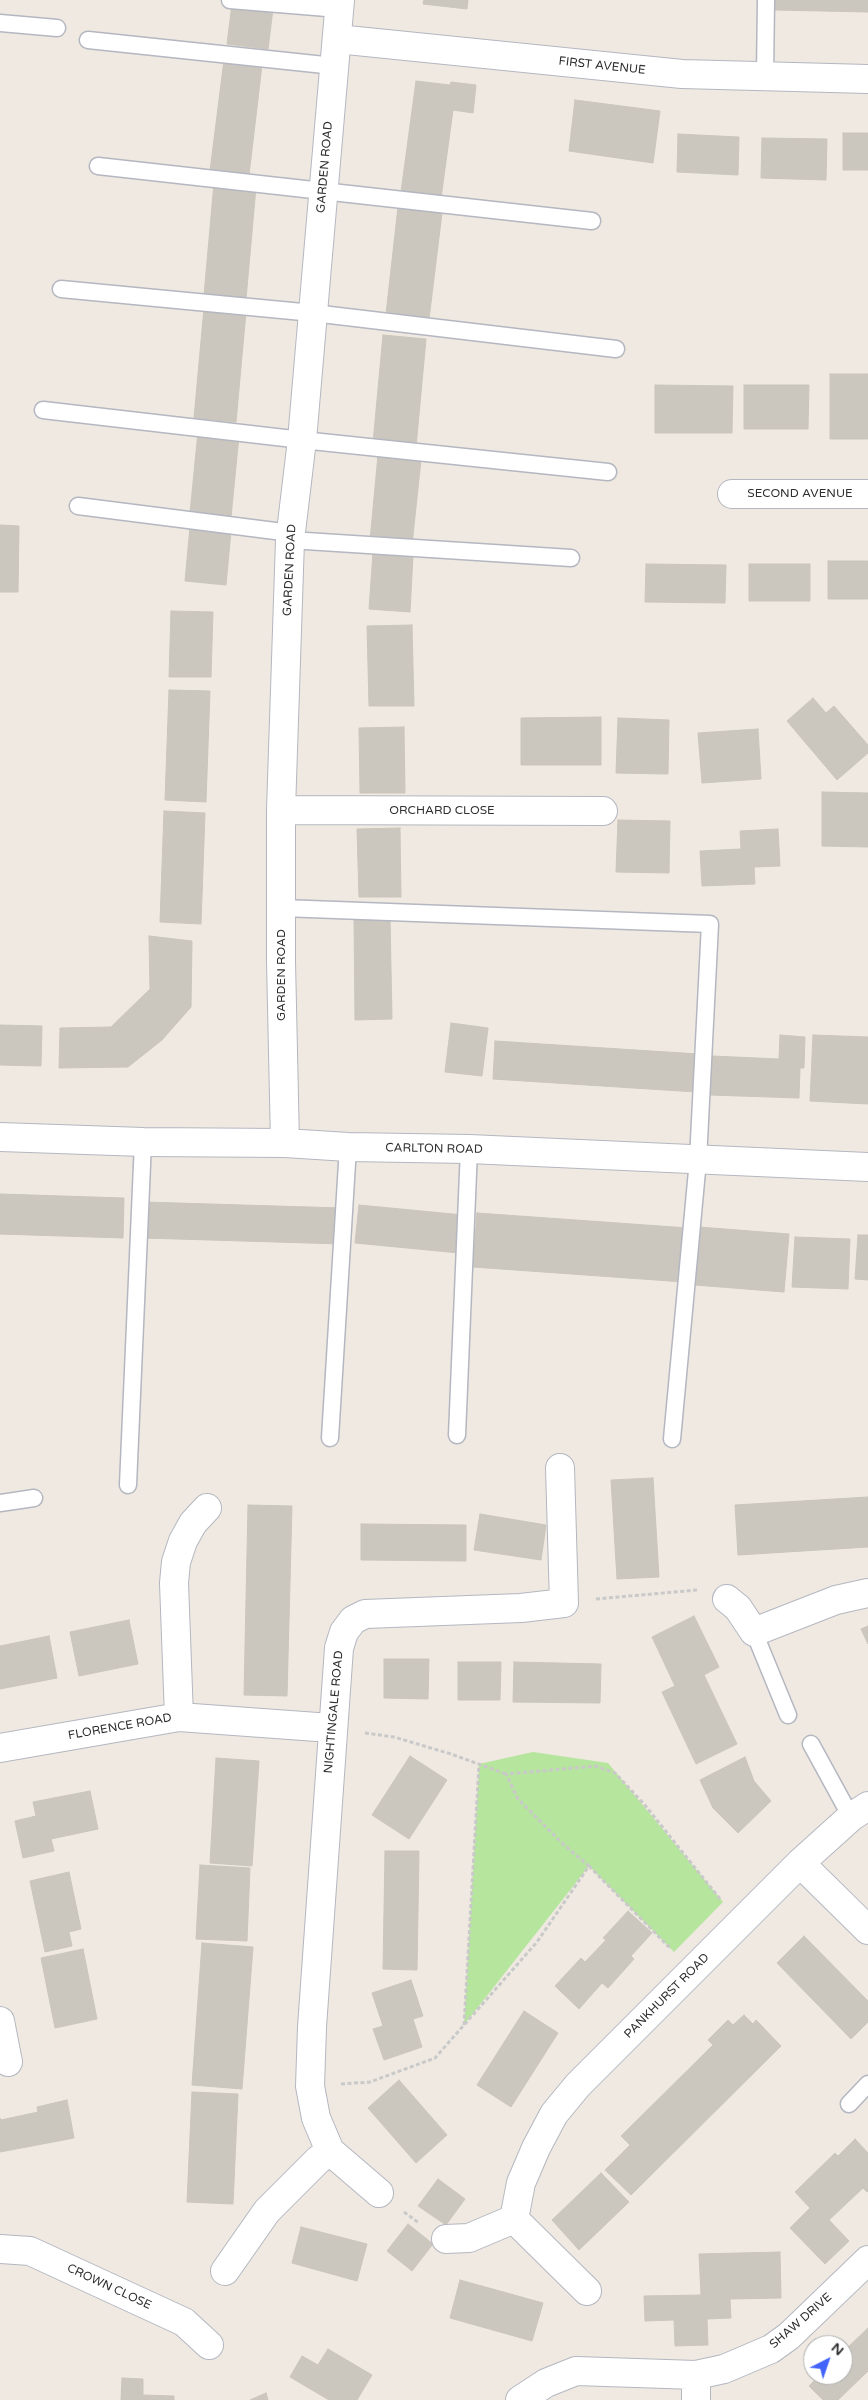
<!DOCTYPE html>
<html>
<head>
<meta charset="utf-8">
<style>
	body { margin:0 }
	#map { position:relative; width:868px; height:2400px; overflow:hidden; background:#efe9e1; font-family:"Varela Round",sans-serif }
	canvas { display:block }
	.north { position:absolute; left:803px; top:2335px; width:50px; height:50px; box-sizing:border-box; background:#fff; border:1px solid #ababab; border-radius:50%; rotate:41deg; font-size:14px; font-weight:700; line-height:20px; text-align:center; color:#2e2e2e }
	.north::after { content:''; display:block; margin:auto; width:18px; height:22px; background:#4264fb; clip-path:polygon(50% 0,100% 100%,50% 72%,0 100%) }
</style>
</head>
<body>
<div id="map">
<canvas width="868" height="2400"></canvas>
<div class="north">N</div>
</div>
<script>
const ctx = document.querySelector('canvas').getContext('2d');
ctx.lineJoin = 'round';
function fill(path, color) { ctx.fillStyle = color; ctx.fill(path, 'evenodd'); }
const shape = rows => new Path2D(rows.map(r => 'M' + r).join(''));
function strokePath(path, color, width, dash) { ctx.strokeStyle = color; ctx.lineWidth = width; ctx.lineCap = dash ? 'butt' : 'round'; ctx.setLineDash(dash || []); ctx.stroke(path); }
function drawText(font, color, halo, rows, align = 'center') {
  ctx.font = font + ' "Varela Round",sans-serif'; ctx.lineWidth = 4; ctx.setLineDash([]); ctx.textBaseline = 'middle'; ctx.strokeStyle = halo; ctx.fillStyle = color; for (const [text, x, y, turn = 0] of rows) {
    ctx.save(); ctx.translate(x, y); ctx.rotate((+turn || 0) * Math.PI / 180); ctx.textAlign = isNaN(turn) ? turn : align; if (halo) ctx.strokeText(text, 0, 0); ctx.fillText(text, 0, 0); ctx.restore();
  }
}
fill(shape([
	[533,1752,608,1763,723,1902,674,1952,589,1866,464,2025,479,1764]
]), '#b6e59e');
const building = shape([
	[424,0,468,0,467,9,423,4,424,0],
	[775,0,868,0,868,12,775,10,775,0],
	[232,4,273,9,268,49,227,44,232,4],
	[224,60,262,65,249,175,210,171,224,60],
	[416,81,450,85,451,82,476,85,473,113,453,110,441,198,401,192,416,81],
	[575,100,660,111,653,163,569,151,575,100],
	[843,133,868,133,868,170,843,170,843,133],
	[678,134,739,137,738,175,677,172,678,134],
	[762,138,827,139,826,180,761,178,762,138],
	[214,183,256,187,246,299,204,295,214,183],
	[398,207,442,213,429,319,386,314,398,207],
	[204,308,246,312,236,422,194,418,204,308],
	[383,335,426,339,416,447,373,443,383,335],
	[830,374,868,374,868,439,830,439,830,374],
	[655,385,733,386,732,433,655,433,655,385],
	[744,385,809,385,808,429,744,429,744,385],
	[198,432,239,436,231,517,190,513,198,432],
	[378,455,421,460,412,545,370,541,378,455],
	[0,525,19,526,18,592,0,592,0,525],
	[190,527,231,531,226,585,185,581,190,527],
	[373,553,413,555,410,612,369,609,373,553],
	[828,561,868,561,868,599,828,599,828,561],
	[646,564,726,565,725,603,645,602,646,564],
	[749,564,810,564,810,601,749,601,749,564],
	[171,611,213,612,211,677,169,677,171,611],
	[412,625,414,706,369,706,367,626,412,625],
	[169,690,210,691,206,802,165,800,169,690],
	[813,698,826,713,834,706,868,745,868,753,837,780,787,721,813,698],
	[601,717,601,765,521,765,521,718,601,717],
	[618,718,669,720,668,774,616,773,618,718],
	[404,727,405,793,360,793,359,728,404,727],
	[758,729,761,779,702,783,698,733,758,729],
	[822,792,868,793,868,847,822,846,822,792],
	[164,811,205,813,201,924,160,922,164,811],
	[618,820,670,821,669,873,616,872,618,820],
	[400,828,401,897,359,897,357,829,400,828],
	[778,829,780,866,754,867,755,884,702,886,700,851,741,849,740,831,778,829],
	[354,918,390,918,392,1019,355,1020,354,918],
	[149,936,192,941,191,1007,162,1040,128,1067,59,1068,60,1028,111,1027,150,989,149,936],
	[451,1023,488,1028,482,1076,445,1072,451,1023],
	[0,1025,42,1026,41,1066,0,1065,0,1025],
	[780,1035,805,1037,804,1068,800,1068,799,1098,710,1095,712,1056,779,1059,780,1035],
	[813,1035,868,1037,868,1104,810,1101,813,1035],
	[495,1041,698,1054,696,1092,493,1079,495,1041],
	[0,1194,124,1198,123,1238,0,1234,0,1194],
	[144,1202,342,1208,341,1244,144,1238,144,1202],
	[359,1205,463,1215,459,1253,355,1243,359,1205],
	[477,1213,688,1228,684,1282,473,1267,477,1213],
	[699,1227,789,1234,784,1292,695,1285,699,1227],
	[858,1235,868,1235,868,1280,855,1279,858,1235],
	[795,1237,850,1239,848,1289,792,1287,795,1237],
	[653,1478,659,1577,617,1579,611,1480,653,1478],
	[868,1497,868,1547,738,1555,735,1505,868,1497],
	[248,1505,292,1506,287,1696,244,1695,248,1505],
	[480,1514,546,1525,541,1560,474,1550,480,1514],
	[361,1524,466,1525,466,1561,361,1560,361,1524],
	[694,1616,719,1667,704,1675,737,1744,696,1764,662,1692,675,1686,652,1637,694,1616],
	[129,1620,138,1664,79,1676,70,1632,129,1620],
	[868,1626,868,1644,861,1629,868,1626],
	[49,1636,57,1678,0,1689,0,1646,49,1636],
	[384,1659,429,1659,428,1699,384,1698,384,1659],
	[458,1662,501,1662,500,1700,458,1700,458,1662],
	[514,1662,601,1664,600,1703,513,1702,514,1662],
	[410,1756,447,1780,409,1839,372,1815,410,1756],
	[745,1757,754,1781,771,1801,738,1833,713,1808,700,1780,745,1757],
	[216,1758,259,1761,252,1866,210,1863,216,1758],
	[90,1791,98,1829,51,1839,54,1851,23,1858,15,1821,36,1816,33,1802,90,1791],
	[385,1851,419,1851,417,1970,383,1969,385,1851],
	[200,1865,250,1868,247,1941,196,1939,200,1865],
	[69,1872,81,1929,69,1932,72,1946,45,1952,30,1881,69,1872],
	[628,1911,652,1933,631,1956,634,1959,608,1988,602,1983,579,2009,555,1986,581,1958,585,1962,606,1940,603,1938,628,1911],
	[804,1936,868,2001,868,2022,851,2039,777,1963,804,1936],
	[202,1943,253,1947,242,2089,192,2085,202,1943],
	[83,1949,97,2019,55,2028,41,1958,83,1949],
	[411,1980,423,2016,413,2019,422,2047,384,2060,373,2029,383,2026,372,1993,411,1980],
	[524,2011,558,2033,511,2107,477,2085,524,2011],
	[744,2015,753,2024,756,2020,781,2046,631,2195,605,2170,630,2145,621,2136,713,2045,708,2040,728,2020,733,2025,744,2015],
	[399,2080,447,2135,416,2163,368,2108,399,2080],
	[192,2092,238,2094,233,2204,187,2202,192,2092],
	[67,2100,74,2138,0,2152,0,2118,1,2120,38,2112,37,2107,67,2100],
	[855,2139,868,2153,868,2191,867,2192,863,2188,829,2220,849,2241,825,2264,790,2228,810,2208,795,2192,835,2153,838,2156,855,2139],
	[601,2173,629,2202,579,2250,552,2220,601,2173],
	[438,2179,465,2199,446,2225,418,2206,438,2179],
	[408,2224,433,2244,412,2271,387,2251,408,2224],
	[301,2227,367,2244,357,2281,292,2263,301,2227],
	[780,2252,781,2298,730,2299,731,2318,707,2319,708,2345,675,2346,674,2320,645,2321,644,2296,701,2295,699,2254,780,2252],
	[460,2280,543,2303,532,2341,450,2318,460,2280],
	[868,2328,868,2371,838,2400,823,2400,809,2386,820,2375,843,2375,843,2352,868,2328],
	[328,2349,372,2375,357,2400,329,2400,290,2377,302,2356,318,2365,328,2349],
	[122,2378,143,2379,143,2395,174,2396,174,2400,121,2400,122,2378],
	[266,2393,268,2400,250,2400,266,2393]
]);
fill(building, '#cbc7bf');
strokePath(building, '#cbc5ba', 1);
const service = shape([
	[230,0,339,9],
	[0,23,57,28],
	[88,40,334,66],
	[765,76,766,0],
	[98,166,592,221],
	[61,289,313,313,616,349],
	[43,410,302,440,608,472],
	[78,506,291,533],
	[290,540,571,558],
	[282,908,710,924,698,1160,672,1439],
	[457,1435,469,1149],
	[330,1438,348,1147],
	[128,1485,143,1142],
	[0,1503,34,1498],
	[754,1632,788,1715],
	[811,1744,851,1817],
	[849,2104,868,2084]
]);
const minor = shape([
	[337,39,682,74,868,79],
	[732,494,868,494],
	[281,810,603,811],
	[0,1137,143,1142,285,1143,348,1147,469,1149,868,1167],
	[285,1143,281,961,281,810,290,540,302,440,340,0],
	[727,1599,738,1608,754,1632,836,1600,868,1593],
	[179,1717,174,1583,176,1562,183,1541,193,1523,207,1508],
	[0,1748,179,1717,331,1728],
	[800,1863,868,1930],
	[0,2021,8,2062],
	[379,2193,330,2151,316,2118,310,2086,312,2027,339,1648,344,1632,353,1620,365,1614,521,1608,564,1603,560,1468],
	[446,2239,469,2238,514,2219],
	[0,2249,30,2251,184,2322,209,2345],
	[225,2271,267,2211,318,2160,330,2151],
	[587,2291,514,2219,521,2183,536,2148,554,2114,578,2085,800,1863,851,1817,868,1806],
	[696,2375,724,2369,771,2349,789,2336,868,2260],
	[520,2400,546,2383,576,2371,696,2375,696,2400]
]);
strokePath(service, '#b4b7c1', 19);
strokePath(minor, '#b4b7c1', 30);
strokePath(shape([
	[596,1599,697,1590],
	[365,1733,394,1737,451,1754,506,1774],
	[589,1866,670,1948],
	[464,2025,479,1764],
	[341,2084,370,2082,435,2058,537,1942,589,1866,563,1844,518,1799,506,1774,596,1766,615,1773,644,1804,720,1899],
	[404,2212,419,2223]
]), '#c9c9c9', 3, [4, 2.5]);
strokePath(service, '#fff', 16);
strokePath(minor, '#fff', 28);
drawText('12px', '#2e2e2e', '#fff', [
	["FIRST AVENUE",602,66,6],
	["GARDEN ROAD",325,167,-85],
	["SECOND AVENUE",800,494],
	["GARDEN ROAD",290,570,-87],
	["ORCHARD CLOSE",442,811],
	["GARDEN ROAD",282,975,-90],
	["CARLTON ROAD",434,1149,1],
	["NIGHTINGALE ROAD",334,1712,-85],
	["FLORENCE ROAD",120,1727,-10],
	["PANKHURST ROAD",667,1996,-45],
	["CROWN CLOSE",109,2287,25],
	["SHAW DRIVE",801,2321,-41]
]);
</script>
</body>
</html>
